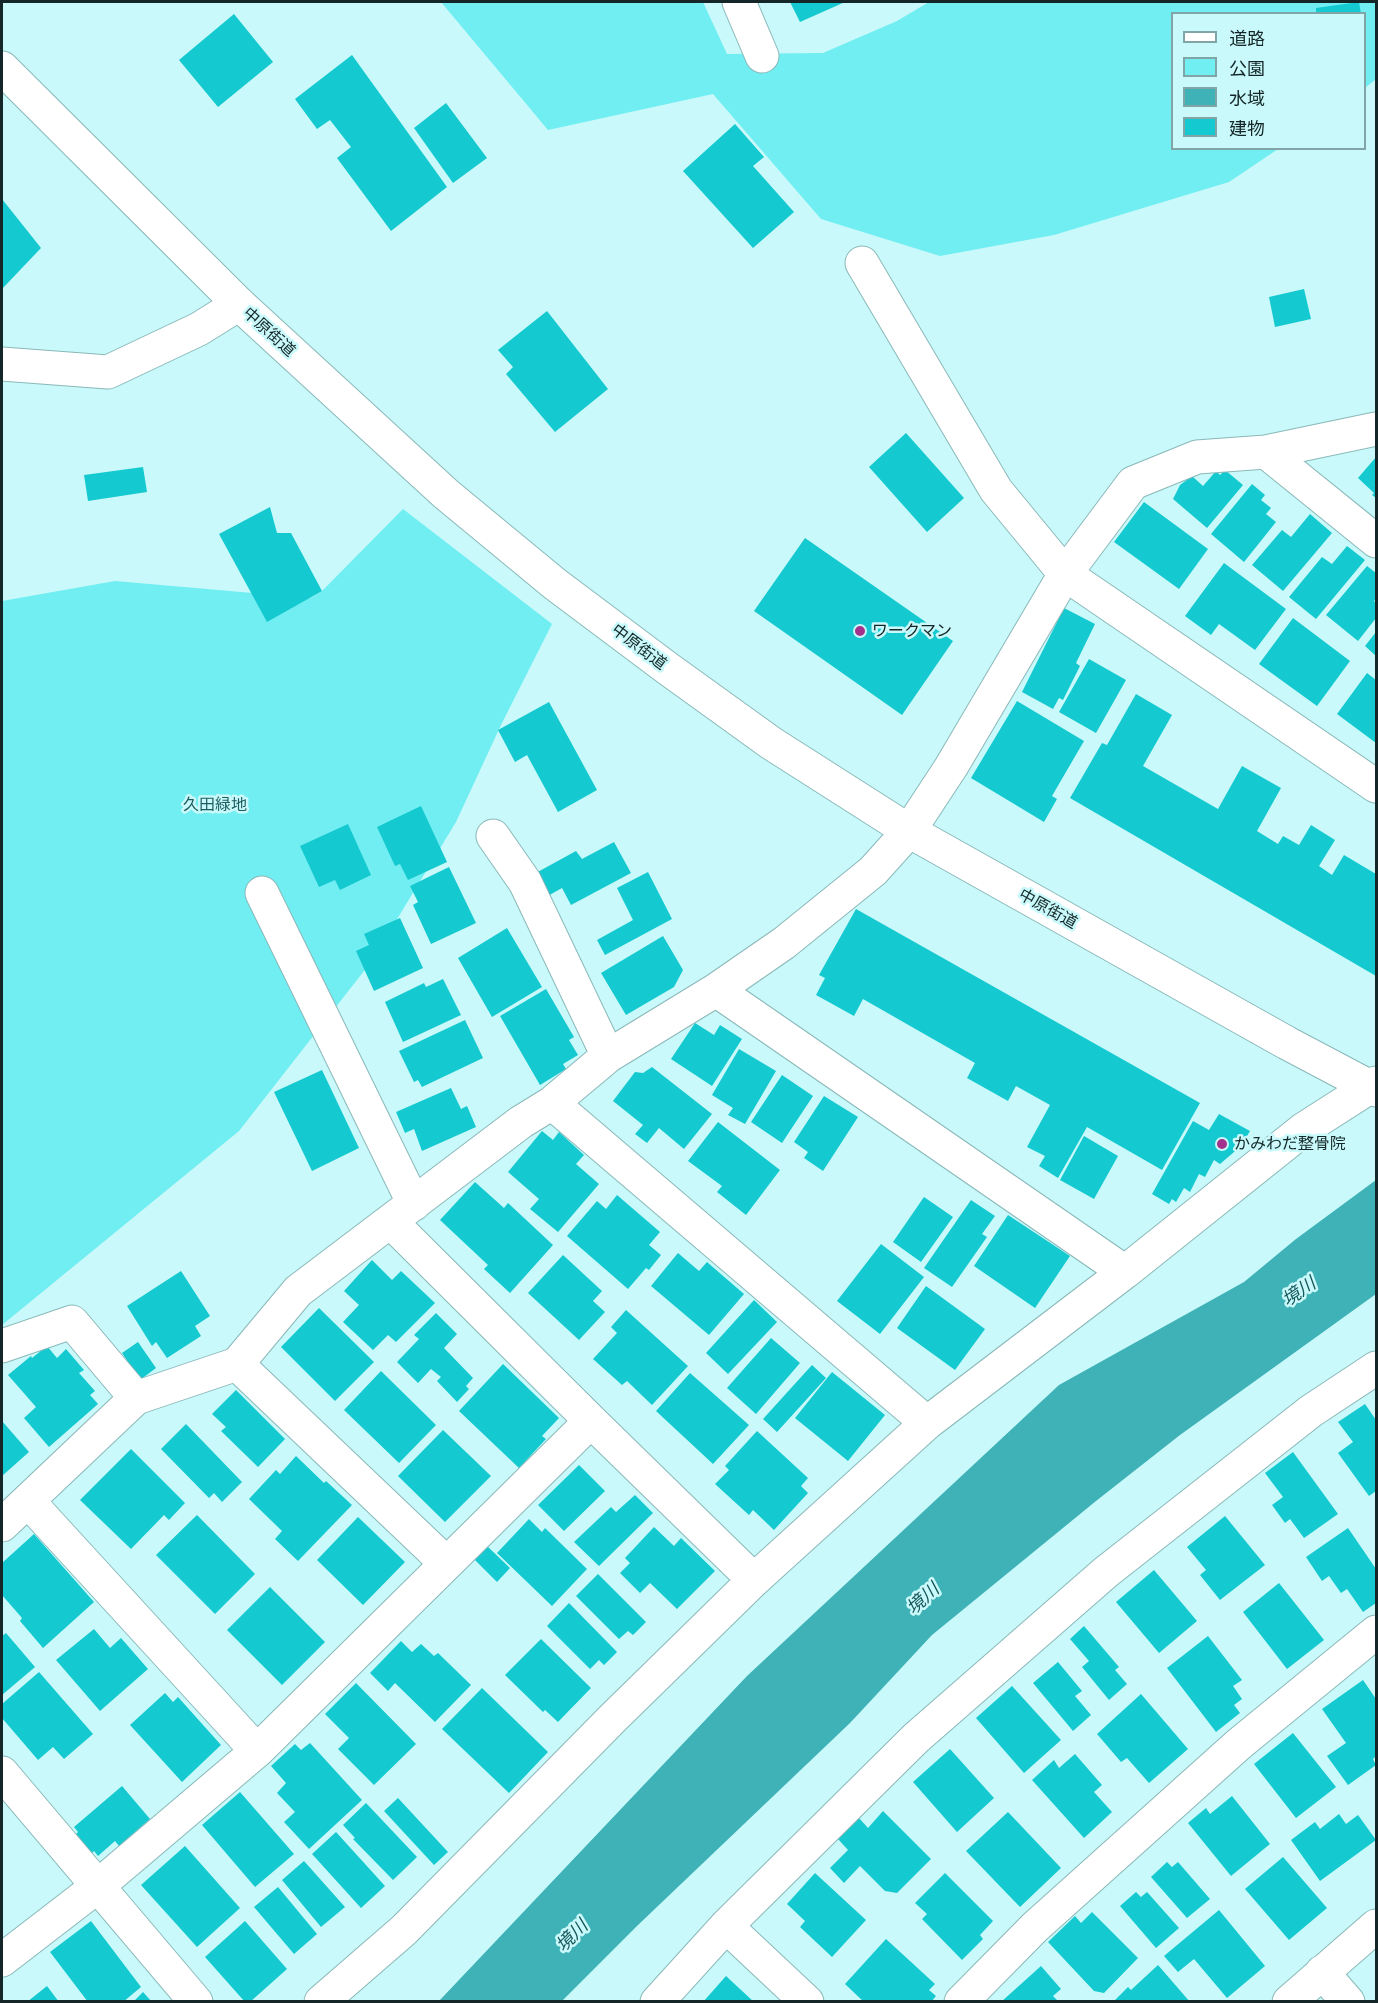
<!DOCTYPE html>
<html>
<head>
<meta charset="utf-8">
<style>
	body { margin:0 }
	#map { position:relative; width:1378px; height:2003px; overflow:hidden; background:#c9f9fa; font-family:"Public Sans","Noto Sans JP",sans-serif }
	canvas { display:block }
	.frame { position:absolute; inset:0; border:3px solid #142627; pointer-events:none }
	.legend { position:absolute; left:1171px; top:12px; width:195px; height:138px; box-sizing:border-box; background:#c9f9fa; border:2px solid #81a5a6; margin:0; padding:8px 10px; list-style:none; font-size:18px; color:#142627 }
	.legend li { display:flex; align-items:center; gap:12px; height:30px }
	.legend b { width:30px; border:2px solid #81a5a6 }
</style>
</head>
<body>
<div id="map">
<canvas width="1378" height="2003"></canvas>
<div class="frame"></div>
<ul class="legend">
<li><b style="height:8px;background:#fff"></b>道路</li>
<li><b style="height:16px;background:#70eef2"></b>公園</li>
<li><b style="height:16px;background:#3eb2b7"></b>水域</li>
<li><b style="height:16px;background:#14c9cf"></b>建物</li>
</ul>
</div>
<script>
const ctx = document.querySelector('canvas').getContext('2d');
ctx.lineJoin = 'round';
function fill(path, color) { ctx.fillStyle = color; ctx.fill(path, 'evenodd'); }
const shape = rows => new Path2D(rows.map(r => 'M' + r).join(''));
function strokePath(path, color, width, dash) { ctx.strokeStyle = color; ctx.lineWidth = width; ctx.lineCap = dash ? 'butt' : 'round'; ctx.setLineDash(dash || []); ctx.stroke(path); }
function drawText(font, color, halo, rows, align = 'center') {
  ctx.font = font + ' "Public Sans","Noto Sans JP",sans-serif'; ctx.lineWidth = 5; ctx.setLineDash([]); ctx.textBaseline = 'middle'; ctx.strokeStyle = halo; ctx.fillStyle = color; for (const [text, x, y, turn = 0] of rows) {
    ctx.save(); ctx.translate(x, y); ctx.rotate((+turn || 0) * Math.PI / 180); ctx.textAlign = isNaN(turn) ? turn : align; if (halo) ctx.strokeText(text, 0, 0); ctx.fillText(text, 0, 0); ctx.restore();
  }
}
fill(shape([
	[441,2,703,2,727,54,823,53,897,21,929,2,1376,2,1376,79,1365,88,1364,14,1172,14,1172,148,1278,149,1229,182,1054,235,940,256,821,219,713,94,548,130],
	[403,509,552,624,501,725,456,822,371,962,239,1131,2,1325,2,601,115,581,310,598,322,591]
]), '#70eef2');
fill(shape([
	[1376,1180,1376,1294,1180,1435,1096,1501,932,1635,850,1723,638,1925,562,2001,439,2001,747,1676,1059,1385,1244,1282,1296,1239]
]), '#3eb2b7');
fill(shape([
	[790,2,845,2,800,22],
	[1359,2,1361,14,1316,14,1316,8],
	[234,14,273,62,218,107,179,60],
	[352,55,447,187,391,231,337,158,351,147,330,120,317,129,295,99],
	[446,103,487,158,453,183,414,128],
	[735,124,764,157,753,166,794,212,753,248,683,171],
	[2,199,41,248,2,289],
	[1304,289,1311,319,1275,327,1269,297],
	[547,311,608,389,555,432,506,374,513,367,498,350],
	[906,433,964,498,927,532,869,467],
	[1376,457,1376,498,1372,495,1374,493,1358,478],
	[143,467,147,492,88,501,84,475],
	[1225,470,1243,485,1207,528,1173,499,1180,485,1192,476,1203,486,1216,471,1220,475],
	[1252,484,1265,495,1261,500,1271,508,1266,514,1276,522,1244,562,1211,534],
	[1144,502,1208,549,1179,589,1114,542],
	[270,507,277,533,291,533,322,591,267,622,219,534],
	[1310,514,1332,533,1283,591,1252,565,1282,530,1291,537],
	[805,538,953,641,902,715,754,611],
	[1347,546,1365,560,1316,619,1289,597,1322,557,1332,564],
	[1224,563,1286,609,1255,650,1219,624,1211,635,1185,616],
	[1367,566,1376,573,1376,599,1374,601,1376,604,1376,618,1358,641,1326,615],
	[1064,608,1095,624,1076,663,1080,666,1063,700,1059,698,1053,709,1022,692],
	[1293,618,1350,661,1317,706,1259,664],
	[1376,632,1376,656,1365,646],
	[1089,659,1126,680,1096,733,1059,712],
	[1367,673,1376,680,1376,743,1337,714],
	[1136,694,1172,715,1143,766,1218,809,1242,766,1281,788,1257,831,1278,844,1283,836,1299,845,1311,825,1335,840,1319,866,1332,875,1344,855,1376,874,1376,976,1070,798,1102,743,1107,745],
	[1017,701,1084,741,1052,796,1057,799,1044,822,971,778],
	[549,702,597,790,558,812,527,755,515,762,498,730],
	[421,806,447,862,408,880,400,864,395,866,377,827],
	[348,824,371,875,340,890,335,880,319,887,300,846],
	[614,842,631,873,571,905,562,888,546,897,534,874,576,851,582,859],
	[449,867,476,923,431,944,413,905,418,902,410,886],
	[648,872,672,919,605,955,597,940,633,920,617,888],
	[856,909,1200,1103,1162,1170,1087,1127,1058,1178,1039,1166,1045,1156,1027,1147,1050,1105,1016,1086,1008,1101,967,1078,975,1063,863,999,854,1016,816,995,825,978,819,975],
	[400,918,423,968,374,991,356,951,369,945,364,934],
	[507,928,542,987,492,1017,458,958],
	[663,936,683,970,674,987,626,1015,601,973],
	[443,979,461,1015,403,1042,385,1002,424,983,426,987],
	[546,989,574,1037,569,1040,578,1055,563,1064,566,1069,540,1085,500,1016],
	[465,1020,483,1058,422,1087,418,1080,414,1082,399,1051],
	[695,1023,714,1035,720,1025,742,1039,712,1086,671,1059],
	[739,1049,776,1071,745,1124,728,1115,733,1108,712,1095],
	[652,1067,712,1114,684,1149,659,1128,647,1143,635,1134,643,1125,613,1101,635,1072,643,1073],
	[322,1070,359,1148,312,1171,274,1092],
	[782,1075,813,1096,782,1143,751,1122],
	[451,1088,461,1109,467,1106,476,1127,422,1151,414,1129,405,1133,396,1112],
	[824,1096,858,1117,823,1171,804,1158,808,1152,794,1142],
	[1219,1114,1250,1131,1241,1146,1220,1164,1214,1160,1205,1177,1199,1174,1190,1192,1184,1188,1176,1202,1172,1199,1169,1204,1152,1194,1193,1121,1209,1130],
	[718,1122,780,1170,746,1215,717,1192,722,1186,688,1161],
	[542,1131,553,1140,559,1132,584,1155,576,1164,599,1184,558,1232,530,1209,539,1199,508,1172],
	[1084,1136,1118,1156,1094,1199,1060,1180],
	[475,1182,504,1208,508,1203,553,1245,510,1293,484,1269,488,1265,440,1220],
	[617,1195,660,1232,649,1245,661,1255,649,1270,646,1268,628,1289,567,1236,597,1201,606,1209],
	[924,1197,953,1217,921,1262,893,1242],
	[971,1200,995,1216,982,1234,987,1237,952,1287,924,1268],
	[1008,1215,1070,1256,1035,1308,974,1266],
	[881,1244,924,1277,880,1334,837,1301],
	[678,1253,699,1271,707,1262,744,1294,709,1335,651,1286],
	[563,1255,602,1291,593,1301,605,1312,579,1340,528,1293],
	[372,1260,392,1280,401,1271,435,1303,396,1342,388,1335,373,1350,343,1322,359,1305,344,1291],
	[181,1271,210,1316,195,1326,201,1336,167,1358,156,1342,152,1346,127,1306],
	[926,1286,985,1329,955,1370,897,1328],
	[754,1300,777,1322,728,1374,706,1353],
	[319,1308,374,1362,335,1401,281,1347],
	[626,1310,688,1366,652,1405,627,1381,622,1385,593,1359,617,1333,611,1327],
	[436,1313,457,1334,444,1348,473,1378,466,1386,469,1389,457,1402,437,1381,441,1377,431,1369,418,1383,397,1362,419,1339,414,1335],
	[771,1338,800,1363,756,1414,727,1388],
	[138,1342,156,1368,140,1380,122,1353],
	[47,1346,57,1358,66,1349,84,1370,79,1373,95,1391,90,1395,98,1404,49,1447,24,1418,36,1407,8,1375,31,1356,32,1358],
	[503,1364,559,1418,542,1436,546,1439,519,1468,459,1411],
	[812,1365,826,1378,777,1432,763,1419],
	[381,1371,436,1425,399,1463,344,1410],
	[832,1372,885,1415,848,1461,795,1418],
	[690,1373,749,1425,713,1464,656,1411],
	[236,1390,285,1439,258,1467,221,1431,226,1427,212,1414],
	[1365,1404,1376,1420,1376,1491,1369,1496,1338,1453,1353,1442,1338,1422],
	[2,1421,29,1452,2,1476],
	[186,1424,242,1482,222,1502,214,1493,209,1498,161,1449],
	[443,1430,491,1476,445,1522,398,1476],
	[757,1431,808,1478,801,1486,808,1493,774,1530,753,1510,749,1515,715,1484,729,1470,725,1466],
	[131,1449,185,1503,169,1520,164,1515,131,1549,80,1500],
	[1293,1452,1338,1514,1304,1538,1290,1519,1285,1523,1272,1505,1283,1497,1265,1473],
	[296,1456,324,1483,326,1481,352,1505,298,1561,275,1539,282,1531,249,1499,276,1470,280,1474],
	[579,1465,605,1491,564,1531,538,1505],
	[635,1495,653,1513,599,1566,574,1542,611,1507,616,1512],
	[197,1515,255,1574,215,1614,156,1555],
	[1225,1516,1265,1565,1220,1600,1200,1575,1206,1570,1187,1547],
	[358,1517,405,1562,363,1605,317,1560],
	[529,1519,542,1532,545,1528,587,1569,552,1606,497,1553],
	[654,1527,674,1546,681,1538,715,1571,677,1609,650,1583,640,1593,620,1573,630,1563,625,1558],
	[1348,1528,1376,1569,1376,1603,1363,1612,1347,1589,1341,1593,1329,1576,1322,1581,1306,1557],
	[34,1534,94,1602,43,1648,20,1621,22,1618,2,1595,2,1563],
	[487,1546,510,1568,497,1582,474,1559],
	[1154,1570,1197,1621,1159,1653,1116,1602],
	[598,1574,646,1622,633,1635,628,1631,619,1639,576,1596],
	[1279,1583,1324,1640,1287,1669,1243,1612],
	[270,1587,325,1642,282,1685,227,1630],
	[569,1603,617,1652,604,1665,599,1660,590,1669,547,1626],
	[1084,1626,1119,1667,1115,1670,1127,1684,1109,1700,1082,1667,1089,1661,1070,1639],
	[94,1629,110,1648,121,1638,148,1669,100,1711,56,1660],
	[6,1633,35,1667,2,1695,2,1636],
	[1208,1636,1242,1680,1233,1686,1242,1699,1234,1705,1240,1713,1216,1732,1167,1668],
	[541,1639,591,1688,558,1722,545,1710,543,1712,505,1675],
	[401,1641,412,1652,421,1644,434,1656,438,1653,471,1685,435,1722,395,1683,388,1691,370,1673],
	[1058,1662,1082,1691,1075,1696,1091,1715,1073,1731,1033,1683],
	[39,1672,93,1734,64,1759,53,1747,38,1760,2,1718,2,1704],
	[1363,1680,1376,1699,1376,1756,1373,1759,1376,1765,1348,1785,1327,1756,1346,1743,1322,1709],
	[356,1683,416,1744,374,1785,338,1749,349,1738,325,1714],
	[1012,1686,1061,1740,1024,1773,976,1718],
	[482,1688,548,1752,509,1793,442,1729],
	[165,1693,173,1702,178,1697,221,1745,182,1782,130,1725],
	[1141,1694,1188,1749,1149,1783,1127,1758,1121,1762,1097,1734],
	[1293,1733,1336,1787,1296,1818,1254,1764],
	[310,1743,362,1800,309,1849,284,1822,295,1812,277,1793,286,1783,271,1766,295,1744,301,1750],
	[950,1749,994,1798,957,1832,913,1782],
	[1075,1754,1102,1785,1094,1792,1112,1812,1084,1838,1032,1780,1054,1760,1059,1768],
	[122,1786,150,1819,119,1846,115,1841,98,1856,94,1851,91,1854,75,1835,78,1832,74,1827],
	[240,1792,294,1854,255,1887,202,1825],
	[1232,1796,1270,1844,1231,1876,1188,1823,1206,1808,1210,1814],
	[398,1798,448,1852,434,1865,384,1811],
	[366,1803,417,1857,393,1880,353,1839,355,1838,343,1825],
	[883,1811,931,1859,897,1893,885,1891,860,1866,844,1883,830,1868,848,1850,838,1839,859,1818,868,1828],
	[1008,1812,1061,1868,1020,1907,966,1851],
	[1339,1814,1346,1824,1358,1815,1376,1840,1320,1881,1291,1840,1315,1822,1320,1829],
	[336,1832,385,1886,361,1908,312,1854],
	[185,1846,240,1908,197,1947,141,1885],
	[1283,1857,1327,1908,1289,1940,1245,1889],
	[304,1861,345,1907,321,1927,282,1880],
	[1167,1862,1172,1867,1178,1862,1210,1899,1187,1918,1151,1877],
	[815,1873,866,1920,832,1957,800,1927,805,1921,787,1904],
	[945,1873,993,1921,980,1935,983,1939,962,1960,922,1919,927,1914,915,1903],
	[278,1887,317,1934,294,1954,254,1907],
	[1136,1892,1141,1897,1147,1892,1179,1928,1156,1948,1120,1906],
	[1219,1910,1265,1966,1227,1998,1194,1959,1178,1972,1164,1956],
	[1092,1912,1138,1958,1104,1993,1094,1991,1048,1942,1075,1916,1081,1923],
	[91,1921,141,1987,123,2002,88,2002,50,1952],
	[245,1921,287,1969,250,2002,245,2002,205,1957],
	[886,1939,935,1984,929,1990,936,1996,931,2002,864,2002,845,1984],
	[1158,1965,1190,2002,1113,2002,1128,1987,1131,1990],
	[1041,1966,1061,1989,1053,1996,1059,2002,1001,2002],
	[726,1976,754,2002,703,2002],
	[47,1986,59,2002,27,2002],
	[143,1992,152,2002,133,2002]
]), '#14c9cf');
const minor = shape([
	[739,2,762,56],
	[862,263,996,490,1065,574,1376,786],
	[2,364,108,372,199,329,239,304],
	[1266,452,1376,541],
	[493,836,525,882,608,1056],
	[262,893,414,1204],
	[716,990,1125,1272],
	[552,1103,927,1423],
	[391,1222,591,1421,754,1580],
	[2,1346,72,1322,136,1398],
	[237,1364,446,1563],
	[28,1501,257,1751],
	[2,1525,136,1398,237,1364,298,1291,521,1122,552,1103,608,1056,716,990,784,943,873,871,909,831,951,767,1065,574,1133,483,1197,457,1266,452,1376,429],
	[2,1773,196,2002],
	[726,1926,807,2002],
	[2,1960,98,1886,257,1751,591,1421],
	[1322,1972,1348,2002],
	[321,2002,404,1930,613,1718,754,1580,927,1423,1125,1272,1304,1129,1376,1083],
	[657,2002,726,1926,916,1738,1106,1572,1311,1411,1376,1368],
	[961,2002,1035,1927,1239,1744,1376,1632],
	[1289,2002,1376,1926]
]);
const major = shape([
	[2,68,239,304,446,494,555,584,667,668,771,743,909,831,1287,1043,1376,1090]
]);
strokePath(minor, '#8ab8b9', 35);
strokePath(major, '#8ab8b9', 35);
strokePath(minor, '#fff', 33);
strokePath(major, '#fff', 33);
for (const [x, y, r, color] of [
	[860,631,6,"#a4328d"],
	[1222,1144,6,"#a4328d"]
]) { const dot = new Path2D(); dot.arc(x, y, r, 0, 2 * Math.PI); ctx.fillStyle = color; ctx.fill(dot); strokePath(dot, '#c9f9fa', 2); }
drawText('16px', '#142627', '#c9f9fa', [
	["中原街道",269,332,42],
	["中原街道",639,647,37],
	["中原街道",1048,909,29]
]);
drawText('16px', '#142627', '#c9f9fa', [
	["ワークマン",872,631],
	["かみわだ整骨院",1234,1144]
], 'left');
drawText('16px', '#1d5c5e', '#c9f9fa', [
	["久田緑地",215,805]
]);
drawText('italic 18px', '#155659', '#c9f9fa', [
	["境川",1299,1292,-34],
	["境川",923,1599,-42],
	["境川",572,1936,-45]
]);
</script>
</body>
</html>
